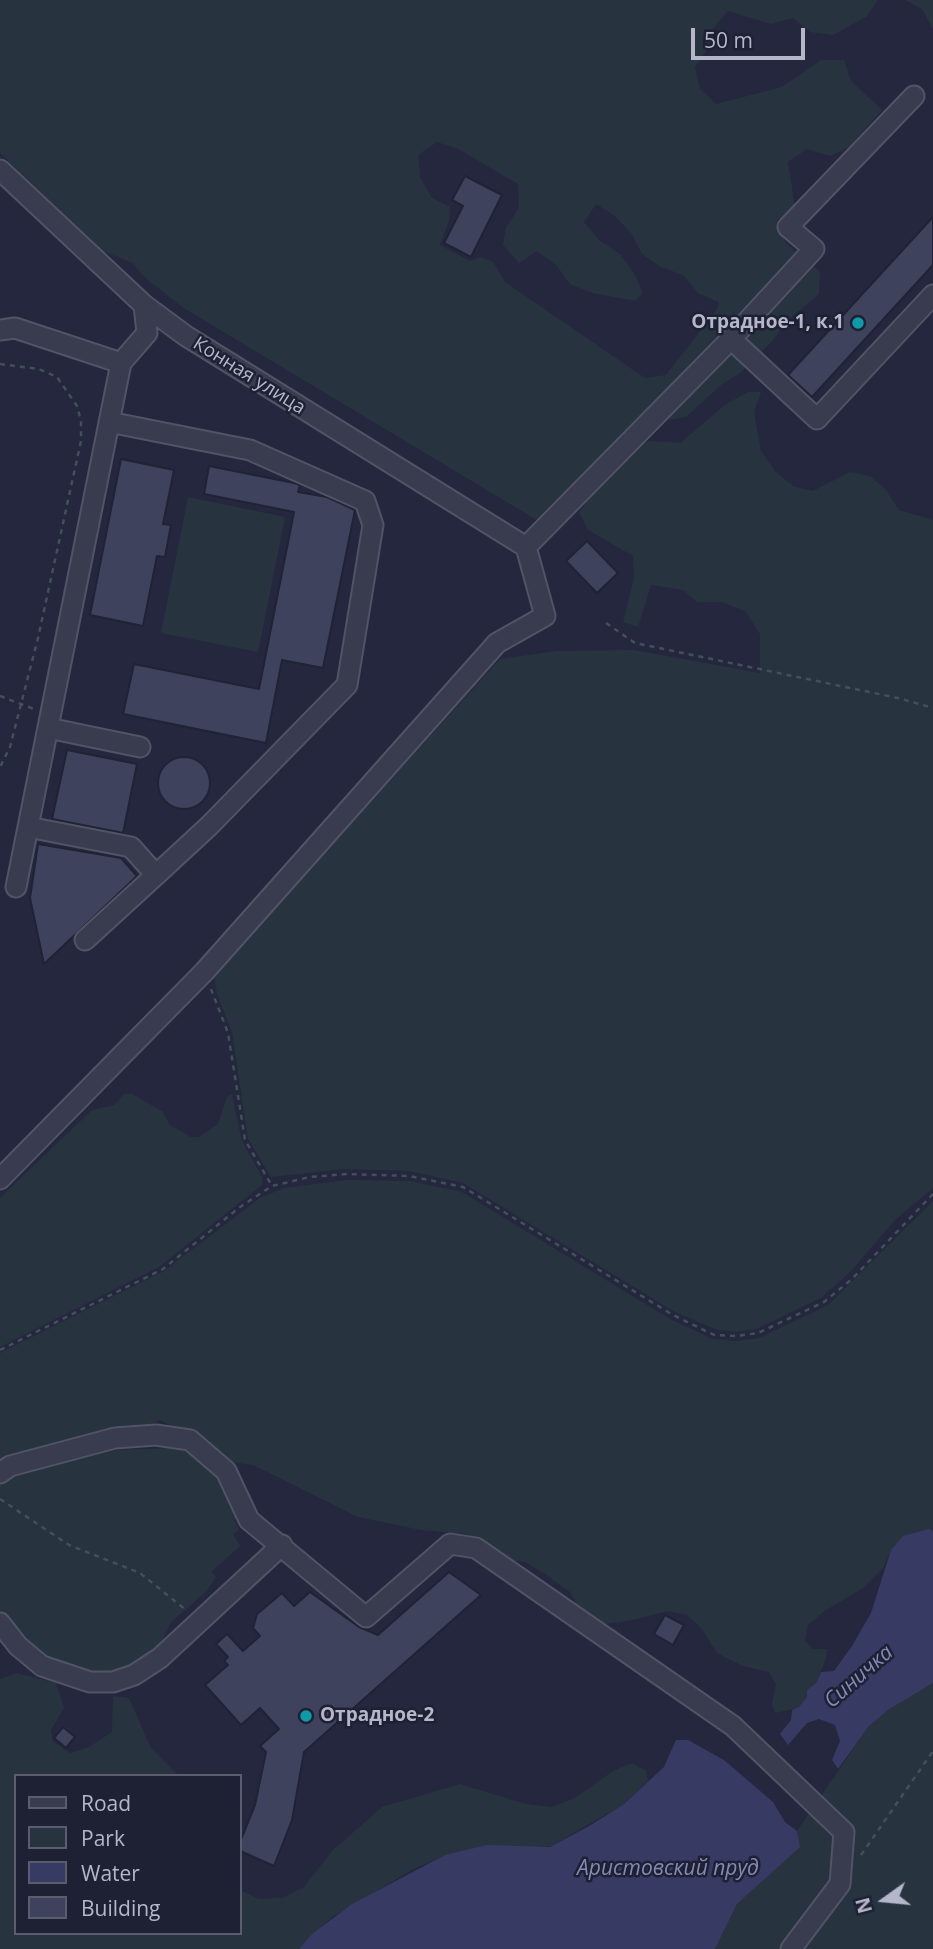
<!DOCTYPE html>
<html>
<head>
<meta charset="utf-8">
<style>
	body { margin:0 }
	#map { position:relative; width:933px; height:1949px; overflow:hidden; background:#25273e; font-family:"Open Sans",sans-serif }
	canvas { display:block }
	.legend { position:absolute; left:14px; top:1774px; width:228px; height:161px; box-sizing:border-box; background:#1e2033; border:2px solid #5a5c6f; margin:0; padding:9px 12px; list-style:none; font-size:21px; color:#b5b6c9 }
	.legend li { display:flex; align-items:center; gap:14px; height:35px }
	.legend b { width:35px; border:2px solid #5a5c6f }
	.north { position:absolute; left:849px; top:1865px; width:70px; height:70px; -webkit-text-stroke:5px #1e2033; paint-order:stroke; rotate:255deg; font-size:19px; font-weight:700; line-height:28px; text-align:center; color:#b5b6c9 }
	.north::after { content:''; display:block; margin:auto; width:24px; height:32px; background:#b5b6c9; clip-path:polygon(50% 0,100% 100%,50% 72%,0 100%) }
	.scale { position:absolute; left:691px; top:28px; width:114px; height:32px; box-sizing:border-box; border:4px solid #b5b6c9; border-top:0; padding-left:9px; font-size:21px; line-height:24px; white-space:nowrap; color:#b5b6c9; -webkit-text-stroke:5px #1e2033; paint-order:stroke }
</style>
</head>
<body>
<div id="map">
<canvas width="933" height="1949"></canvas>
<ul class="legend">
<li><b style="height:9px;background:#393b4e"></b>Road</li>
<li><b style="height:19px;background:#27343f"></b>Park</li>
<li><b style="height:19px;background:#373b63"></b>Water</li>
<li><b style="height:19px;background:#3f425c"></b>Building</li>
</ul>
<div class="north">N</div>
<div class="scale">50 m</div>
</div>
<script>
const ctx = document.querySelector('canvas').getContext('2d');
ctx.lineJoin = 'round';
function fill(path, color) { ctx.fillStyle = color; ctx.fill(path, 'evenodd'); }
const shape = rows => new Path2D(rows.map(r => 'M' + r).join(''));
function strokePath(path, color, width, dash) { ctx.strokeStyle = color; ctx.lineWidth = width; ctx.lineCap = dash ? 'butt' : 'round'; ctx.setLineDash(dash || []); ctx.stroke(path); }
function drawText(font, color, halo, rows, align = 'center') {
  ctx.font = font + ' "Open Sans",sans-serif'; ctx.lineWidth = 5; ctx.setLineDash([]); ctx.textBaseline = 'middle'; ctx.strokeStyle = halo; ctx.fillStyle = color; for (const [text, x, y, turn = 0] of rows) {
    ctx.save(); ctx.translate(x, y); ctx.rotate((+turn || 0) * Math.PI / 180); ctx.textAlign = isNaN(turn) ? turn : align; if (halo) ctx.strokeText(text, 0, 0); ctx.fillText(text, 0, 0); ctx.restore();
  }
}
fill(shape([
	[0,0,878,0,866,17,833,35,810,32,793,18,771,24,728,11,714,28,708,49,695,67,700,89,716,104,782,87,821,60,844,60,851,81,882,110,849,147,830,156,807,149,788,162,795,207,777,220,785,242,820,272,819,294,785,323,772,341,740,373,721,385,686,417,636,425,622,433,540,522,182,307,142,275,133,263,102,251,0,153],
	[437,142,458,149,518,184,519,208,506,227,503,245,519,263,537,251,556,265,570,284,592,293,635,301,643,293,634,273,620,254,599,240,584,222,596,204,615,216,631,233,642,254,661,267,683,275,698,293,719,302,717,309,666,375,645,378,505,282,493,262,481,257,470,261,440,245,449,221,450,207,432,198,420,177,418,155],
	[905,0,933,0,933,29,922,9],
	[748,392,761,392,754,412,761,451,775,471,793,486,813,491,850,472,870,476,886,490,899,510,933,520,933,1188,896,1219,851,1271,821,1298,756,1329,735,1332,715,1329,675,1312,463,1183,409,1171,344,1169,271,1177,248,1139,232,1032,217,994,214,976,500,659,557,651,634,650,760,673,760,634,745,611,722,602,697,602,683,590,651,585,638,627,623,622,634,578,633,556,588,530,579,512,630,447,649,441,680,443,726,404],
	[188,497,285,517,258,652,161,633],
	[124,1094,132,1094,162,1111,170,1125,191,1137,199,1137,218,1124,227,1097,232,1094,242,1141,262,1177,262,1185,159,1267,0,1347,0,1198,92,1110,114,1105],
	[347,1180,410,1181,462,1192,670,1319,713,1339,737,1341,759,1338,828,1305,933,1201,933,1531,929,1529,891,1550,883,1568,863,1588,823,1612,808,1625,805,1640,812,1649,827,1649,826,1659,816,1683,807,1690,807,1697,799,1708,775,1713,772,1704,776,1684,769,1672,743,1666,717,1653,702,1629,687,1615,668,1611,633,1620,598,1625,584,1619,570,1592,545,1574,525,1562,510,1560,501,1551,465,1534,421,1530,358,1517,253,1465,218,1460,191,1436,160,1420,134,1431,0,1461,0,1353,164,1271,260,1198,284,1188],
	[176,1448,196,1453,211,1464,240,1517,234,1520,239,1530,233,1534,240,1546,211,1572,216,1577,206,1592,171,1622,159,1648,142,1665,106,1676,86,1672,51,1659,24,1641,0,1614,0,1483,6,1477,116,1450],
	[17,1673,56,1683,64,1708,51,1730,53,1741,70,1753,89,1747,112,1732,113,1696,129,1698,151,1748,179,1776,16,1776,16,1933,240,1933,240,1890,259,1899,282,1898,304,1887,332,1851,382,1807,460,1784,526,1804,552,1807,575,1798,613,1771,632,1763,646,1771,648,1781,624,1804,551,1846,445,1855,412,1870,332,1917,299,1949,0,1949,0,1679],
	[933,1683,933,1949,715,1949,737,1904,799,1847,797,1831,869,1726,888,1710]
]), '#27343f');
fill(shape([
	[929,1529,933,1531,933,1683,888,1710,869,1726,838,1769,832,1760,840,1741,835,1725,819,1719,807,1723,788,1745,780,1734,791,1720,792,1710,799,1707,807,1697,807,1690,816,1683,821,1672,834,1671,852,1646,871,1613,891,1550,903,1536],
	[676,1740,688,1740,724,1760,773,1802,785,1822,797,1831,800,1847,737,1904,715,1949,299,1949,312,1934,352,1904,445,1855,487,1845,550,1847,591,1825,624,1804,664,1767]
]), '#373b63');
const building = shape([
	[465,176,502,195,471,257,444,243,463,206,452,200,465,176],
	[933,217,933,265,812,397,788,375,933,217],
	[121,459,174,470,163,524,171,525,165,557,157,556,143,626,90,615,121,459],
	[209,466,294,483,300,485,298,492,327,497,355,510,323,668,282,660,266,743,123,714,134,664,259,689,294,512,204,494,209,466],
	[587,541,618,573,597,593,566,561,587,541],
	[67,750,137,764,123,833,52,819,67,750],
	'158 783a26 26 0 1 1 52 0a26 26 0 1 1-52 0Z',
	[38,844,121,858,137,876,44,964,30,898,38,844],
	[449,1572,481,1595,304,1752,292,1820,274,1866,240,1851,240,1842,255,1805,266,1752,260,1746,279,1729,260,1708,241,1725,205,1685,228,1665,224,1661,228,1657,216,1644,227,1634,243,1651,260,1636,253,1628,257,1614,282,1593,294,1606,310,1592,359,1627,378,1635,449,1572],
	[665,1615,684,1625,673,1645,654,1634,665,1615],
	[63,1727,75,1737,66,1748,54,1738,63,1727]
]);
fill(building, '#3f425c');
strokePath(building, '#202235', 2);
const minor = shape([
	[0,170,144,305,186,336,526,547],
	[0,330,15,328,121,363,147,333,144,305],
	[731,339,817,419,933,295],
	[109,422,250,450,365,501,373,525,347,685,209,826,156,875],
	[526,547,731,339,814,249,788,227,914,96],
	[48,728,140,747],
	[28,827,131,847,156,875,85,940],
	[16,887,121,363],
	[0,1179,204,972,497,643,545,616,526,547],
	[0,1473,10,1466,115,1438,156,1435,190,1440,226,1471,249,1520,366,1617,450,1544,476,1548,733,1726,844,1832,840,1884,791,1949],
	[0,1623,18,1646,42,1666,90,1682,113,1682,134,1675,160,1658,282,1545]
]);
strokePath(minor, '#515366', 23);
strokePath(shape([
	[0,364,39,369,57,377,77,406,81,421,81,441,38,638,10,747,0,767],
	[606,623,635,643,898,698,933,708],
	[0,696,34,709],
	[211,989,228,1033,245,1140,272,1186],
	[0,1350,163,1269,240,1207,272,1186,310,1177,347,1174,409,1176,463,1187,673,1315,714,1335,736,1336,758,1333,824,1302,852,1279,933,1194],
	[0,1499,69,1545,140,1573,186,1610],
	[861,1855,933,1751]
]), '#425059', 2.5, [5, 5]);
strokePath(minor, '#393b4e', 19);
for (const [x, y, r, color] of [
	[858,323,7,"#0f9aa8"],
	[306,1716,7,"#0f9aa8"]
]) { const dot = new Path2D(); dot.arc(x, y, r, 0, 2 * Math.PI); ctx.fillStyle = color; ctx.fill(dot); strokePath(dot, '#1e2033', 2.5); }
drawText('bold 19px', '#b5b6c9', '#1e2033', [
	["Отрадное-1, к.1",844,323],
	["Отрадное-2",320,1716,"left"]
], 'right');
drawText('19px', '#b5b6c9', '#1e2033', [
	["Конная улица",249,376,32]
]);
drawText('italic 21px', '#8589b4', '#1e2033', [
	["Синичка",859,1677,-41],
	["Аристовский пруд",668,1869]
]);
</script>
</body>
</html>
